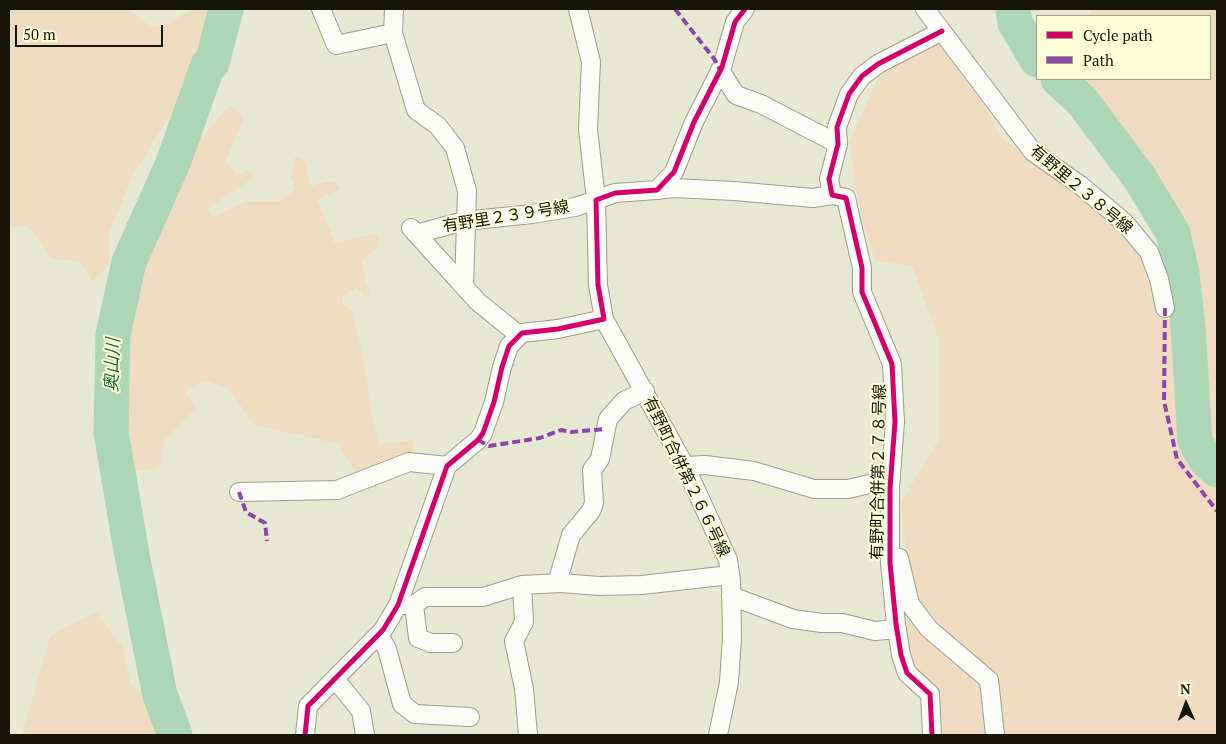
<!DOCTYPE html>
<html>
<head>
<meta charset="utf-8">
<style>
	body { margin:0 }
	#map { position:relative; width:1226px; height:744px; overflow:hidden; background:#e6e8d2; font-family:"PT Serif",serif }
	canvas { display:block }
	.frame { position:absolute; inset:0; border:10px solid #151508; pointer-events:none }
	.legend { position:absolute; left:1036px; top:15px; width:175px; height:65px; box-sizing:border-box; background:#fbfed7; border:1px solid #9fa184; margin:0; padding:6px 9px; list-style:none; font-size:15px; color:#151508 }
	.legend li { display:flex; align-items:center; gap:10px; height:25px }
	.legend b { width:25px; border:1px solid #9fa184 }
	.north { position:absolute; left:1161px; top:679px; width:50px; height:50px; -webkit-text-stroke:4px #fbfed7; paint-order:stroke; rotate:358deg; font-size:14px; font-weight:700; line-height:20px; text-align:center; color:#151508 }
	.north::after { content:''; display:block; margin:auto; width:18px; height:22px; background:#151508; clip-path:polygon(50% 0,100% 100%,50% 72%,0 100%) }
	.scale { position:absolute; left:15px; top:25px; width:148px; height:22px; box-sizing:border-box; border:2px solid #151508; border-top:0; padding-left:6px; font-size:15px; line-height:18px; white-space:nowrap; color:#151508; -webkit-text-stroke:4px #fbfed7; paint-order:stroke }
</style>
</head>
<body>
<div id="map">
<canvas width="1226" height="744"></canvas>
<div class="frame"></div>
<ul class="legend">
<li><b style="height:6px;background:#d6006c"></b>Cycle path</li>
<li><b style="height:6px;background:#8e44ad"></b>Path</li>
</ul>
<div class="north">N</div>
<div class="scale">50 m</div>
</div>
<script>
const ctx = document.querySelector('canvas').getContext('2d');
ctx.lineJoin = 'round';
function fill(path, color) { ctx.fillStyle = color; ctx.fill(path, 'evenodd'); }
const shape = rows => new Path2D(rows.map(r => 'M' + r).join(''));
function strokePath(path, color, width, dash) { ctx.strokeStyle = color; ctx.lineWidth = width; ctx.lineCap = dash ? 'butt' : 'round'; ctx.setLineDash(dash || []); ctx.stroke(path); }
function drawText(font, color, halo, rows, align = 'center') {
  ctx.font = font + ' "PT Serif","Noto Sans JP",serif'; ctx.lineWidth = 4; ctx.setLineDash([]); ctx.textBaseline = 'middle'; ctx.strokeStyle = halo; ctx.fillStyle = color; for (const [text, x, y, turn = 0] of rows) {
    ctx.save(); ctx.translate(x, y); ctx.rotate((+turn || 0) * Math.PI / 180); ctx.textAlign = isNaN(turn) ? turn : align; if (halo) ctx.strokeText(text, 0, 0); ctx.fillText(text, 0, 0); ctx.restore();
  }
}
fill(shape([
	[9,9,128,9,151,27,170,23,191,9,219,9,218,22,194,63,179,102,134,173,109,233,110,264,92,282,80,261,52,259,29,227,9,226],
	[1090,9,1217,9,1217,735,941,735,937,693,914,670,906,636,907,561,901,502,938,441,939,340,912,266,875,261,860,211,849,142,879,76,936,40,961,63,1002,139,1067,182,1146,254,1174,335,1187,268,1162,198,1094,105,1068,79,1210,79,1210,16,1091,16],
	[1037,26,1037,45,1027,27],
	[230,105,244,118,225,162,237,175,251,169,252,179,208,208,213,217,247,201,280,201,297,189,291,177,295,157,304,160,311,186,334,180,339,189,317,200,335,243,378,233,380,245,362,260,366,284,370,289,369,294,366,298,357,287,342,297,343,305,352,310,367,376,369,402,379,444,412,440,414,451,370,472,356,474,339,444,254,425,229,389,203,380,186,392,196,407,165,440,159,467,121,474,108,456,110,358,124,279,198,142],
	[96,612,124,649,130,684,158,706,154,725,159,735,22,735,50,636]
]), '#efdcc0');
strokePath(shape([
	[1013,9,1015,23,1037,60],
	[1058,79,1082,101,1139,177,1173,233,1182,274,1188,327,1195,441,1206,460,1217,470],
	[175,735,160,695,132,555,111,432,113,335,129,262,173,163,208,65,212,63,226,9]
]), '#acd6b5', 35);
const minor = shape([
	[321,9,336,45,393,33,416,110,438,126,455,148,467,191,464,286],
	[925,9,1033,152,1080,185,1125,223,1149,252,1159,279,1165,308],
	[393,33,394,9],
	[720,70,736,95,761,104,838,144],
	[657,190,673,188,734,191,813,198,832,195],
	[411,228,478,302,519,335],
	[416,234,464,221,532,214,575,207,596,200,588,129,591,62,578,9],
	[604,319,685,466,728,560,731,580,732,638,729,682,718,735],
	[685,466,705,465,754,471,814,489,848,489,891,479],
	[239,492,337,490,409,462,447,466],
	[895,557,899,558,910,604,929,629,989,680,995,735],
	[557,583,571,535,591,511,594,503,592,470,600,459,608,419,624,401,645,391],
	[522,585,524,622,514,641,524,689,528,735],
	[731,596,793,619,822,623,842,623,875,631,897,629],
	[398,605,414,605,425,597,483,597,522,585,561,583,599,586,642,585,730,575],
	[414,605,418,638,431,643,453,643],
	[379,635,387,649,402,704,415,714,470,717],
	[335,679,361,711,365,735],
	[305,735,308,706,383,630,398,605,447,466,478,440,483,433,494,402,502,367,509,346,522,333,558,329,604,319,598,285,596,200,615,193,657,190,674,172,694,122,722,67,735,22,745,9],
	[932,735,930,694,907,673,901,655,896,624,890,563,890,488,895,422,892,364,862,292,862,268,846,198,832,195,829,179,838,144,837,127,849,94,862,76,878,64,942,31]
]);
strokePath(minor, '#9b9c8c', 20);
strokePath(minor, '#fbfcf8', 18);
strokePath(shape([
	[675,9,715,60,720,70],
	[1165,308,1164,401,1177,459,1217,511],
	[478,440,489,446,540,438,561,430,571,432,605,429],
	[239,492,246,512,265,523,267,541]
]), '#8e44ad', 4, [8, 4]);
strokePath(shape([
	[305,735,308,706,383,630,398,605,447,466,478,440,483,433,494,402,502,367,509,346,522,333,558,329,604,319,598,285,596,200,615,193,657,190,674,172,694,122,722,67,735,22,745,9],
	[932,735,930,694,907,673,901,655,896,624,890,563,890,488,895,422,892,364,862,292,862,268,846,198,832,195,829,179,838,144,837,127,849,94,862,76,878,64,942,31]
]), '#d6006c', 5);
drawText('16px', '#151508', '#fbfed7', [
	["有野里２３８号線",1081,190,40],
	["有野里２３９号線",506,217,-9],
	["有野町合併第２７８号線",879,472,-89],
	["有野町合併第２６６号線",686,477,64]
]);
drawText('italic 18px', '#21633f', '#fbfed7', [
	["奥山川",113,365,-88]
]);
</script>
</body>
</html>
